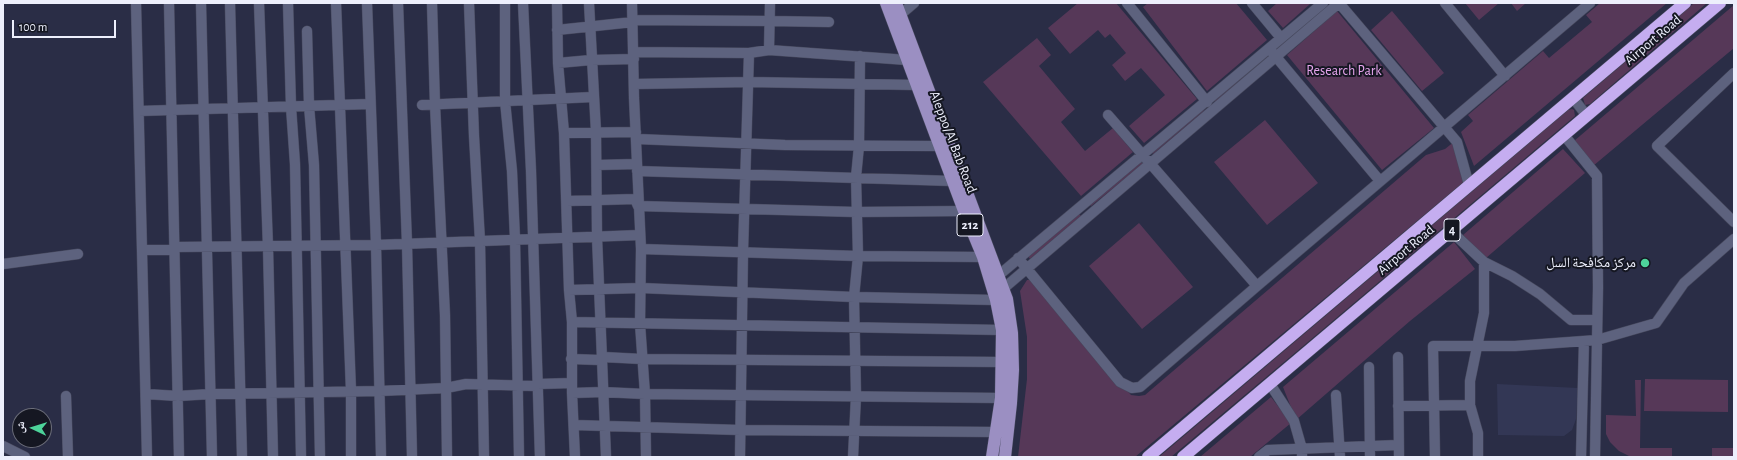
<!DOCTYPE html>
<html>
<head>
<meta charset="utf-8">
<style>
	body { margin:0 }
	#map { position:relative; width:1737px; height:460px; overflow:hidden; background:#2a2d46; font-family:"Alegreya Sans","Noto Naskh Arabic",sans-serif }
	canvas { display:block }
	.frame { position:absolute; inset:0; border:4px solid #edeffc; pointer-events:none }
	.north { position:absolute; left:12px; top:408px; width:40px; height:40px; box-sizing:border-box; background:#151722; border:1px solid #6b6d79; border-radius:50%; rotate:274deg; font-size:11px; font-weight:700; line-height:16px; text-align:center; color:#edeffc }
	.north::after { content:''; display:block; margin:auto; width:14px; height:18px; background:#4dd39a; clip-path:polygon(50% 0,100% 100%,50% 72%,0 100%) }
	.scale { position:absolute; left:12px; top:20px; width:104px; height:18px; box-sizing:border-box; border:2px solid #edeffc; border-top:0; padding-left:5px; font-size:12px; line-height:14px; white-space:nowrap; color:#edeffc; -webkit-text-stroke:3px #151722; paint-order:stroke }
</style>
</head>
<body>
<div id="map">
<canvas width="1737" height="460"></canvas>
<div class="frame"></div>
<div class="north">ش</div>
<div class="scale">100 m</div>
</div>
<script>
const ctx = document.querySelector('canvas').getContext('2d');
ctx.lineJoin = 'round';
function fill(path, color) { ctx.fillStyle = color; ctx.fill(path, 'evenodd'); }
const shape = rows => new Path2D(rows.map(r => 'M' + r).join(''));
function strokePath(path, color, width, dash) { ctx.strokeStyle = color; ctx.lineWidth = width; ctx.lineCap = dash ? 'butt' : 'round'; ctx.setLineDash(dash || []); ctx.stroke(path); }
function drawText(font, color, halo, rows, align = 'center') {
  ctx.font = font + ' "Alegreya Sans","Noto Naskh Arabic",sans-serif'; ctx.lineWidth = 4; ctx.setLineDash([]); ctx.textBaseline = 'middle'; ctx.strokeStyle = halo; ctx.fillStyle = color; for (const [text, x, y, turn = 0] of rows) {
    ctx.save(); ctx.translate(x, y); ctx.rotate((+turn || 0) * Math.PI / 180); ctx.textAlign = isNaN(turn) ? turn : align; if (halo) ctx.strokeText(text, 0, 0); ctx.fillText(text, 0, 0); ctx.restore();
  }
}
fill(shape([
	[1497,384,1578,388,1576,419,1572,430,1564,436,1498,435]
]), '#333755');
fill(shape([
	[1078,3,1116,3,1197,99,1144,143,1129,126,1165,95,1141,68,1125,81,1112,65,1126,53,1110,34,1105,38,1098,30,1070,54,1048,28],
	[1148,3,1236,3,1267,40,1207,91,1143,7],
	[1277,3,1310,3,1310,4,1283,28,1268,11],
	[1465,3,1499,3,1479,20],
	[1511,3,1526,3,1517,11],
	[1600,3,1667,3,1474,166,1461,132,1473,121,1468,115,1543,51,1549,58,1592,22,1586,15],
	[1694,3,1707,3,1590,104,1585,105,1583,98],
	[1734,5,1734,48,1593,166,1574,141],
	[1337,11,1434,128,1382,170,1287,55],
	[1392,11,1444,73,1422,91,1371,30],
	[1037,38,1051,55,1039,66,1075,109,1061,122,1085,151,1113,128,1133,152,1081,196,983,82],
	[1266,56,1268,58,1215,102,1214,100],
	[1203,109,1204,111,1153,154,1152,152],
	[1572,109,1574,110,1575,116,1302,347,1171,457,1159,457,1568,110],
	[1265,120,1318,183,1267,225,1214,162],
	[1455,141,1466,180,1135,457,1018,457,1027,379,1027,337,1020,291,1027,280,1034,280,1131,395,1139,396,1145,395,1426,155,1445,149],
	[1563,149,1585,173,1486,258,1463,235],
	[1141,162,1143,164,1091,206,1090,205],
	[1079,214,1081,216,1030,259,1028,256],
	[1139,223,1193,287,1142,329,1089,266],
	[1454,242,1475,269,1410,321,1296,420,1283,387],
	[1645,379,1728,380,1728,412,1644,411],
	[1635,380,1641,380,1640,448,1672,448,1672,457,1631,457,1619,451,1610,442,1606,434,1606,415,1636,416],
	[1271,397,1291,423,1250,457,1200,457],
	[1712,448,1734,448,1734,457,1712,457]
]), '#563858');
const minor = shape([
	[136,3,147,457],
	[169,3,179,457],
	[201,3,212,457],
	[230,3,242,457],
	[259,3,268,247,273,457],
	[288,3,291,107,295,164,301,457],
	[336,3,351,391,351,457],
	[367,3,376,245,381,457],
	[398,3,407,244,412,457],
	[432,3,435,105,445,315,447,457],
	[469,3,474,136,480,241,484,457],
	[505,3,505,101,512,171,515,239,519,457],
	[523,3,531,171,540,457],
	[557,3,558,63,564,133,569,290,572,322,572,393,575,457],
	[589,3,596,132,597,237,606,457],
	[632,3,634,98,641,249,640,324,645,394,646,457],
	[1127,3,1207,102],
	[1252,3,1281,38],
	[1339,3,1457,142,1469,185],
	[1445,3,1505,76],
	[900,15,914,3],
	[633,20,770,21,829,22],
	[557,30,633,22],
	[307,31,309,106,314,165,320,457],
	[769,50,770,3],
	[634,52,749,53,769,50,907,60],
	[1272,52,1380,181],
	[558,63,591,60,634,59],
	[1734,73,1657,146,1734,222],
	[635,84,749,82,916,85],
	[1573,98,1587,116],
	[422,105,593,97],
	[139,111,370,104],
	[1108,115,1257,286],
	[564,133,636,132],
	[637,139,785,145,938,146],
	[597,165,637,164],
	[637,171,952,181],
	[567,201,635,199,638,206,856,212,964,211],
	[1451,231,1484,262,1512,276,1540,294,1571,320,1597,320],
	[641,249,858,256,983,257],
	[142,250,172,250,175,247,376,245,640,235],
	[1018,258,1120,382,1132,388,1140,387,1257,286,1590,3],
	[3,264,78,254],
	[999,275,1323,3],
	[1004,288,1339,3],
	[569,290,641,288,854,297,996,300],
	[572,322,1002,330],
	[1398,357,1399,457],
	[571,359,600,360,603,357,642,359,1001,362],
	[1369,367,1370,457],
	[1270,384,1294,421,1302,449,1302,457],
	[572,393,603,392,645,394,1001,398],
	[146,394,178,396,211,394,380,391,446,388,466,384,536,386,538,384,572,383],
	[1336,395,1340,457],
	[66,396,68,457],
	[1398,406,1470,405],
	[574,425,740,430,995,432],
	[3,446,25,457],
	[740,457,743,252,749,53],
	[853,457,856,396,854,297,858,256,856,177,859,146,860,56],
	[1259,457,1268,450,1398,445],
	[1435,457,1433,346,1515,346,1597,340,1598,288,1597,176,1564,135],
	[1478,457,1478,433,1470,405,1470,381,1484,313,1484,262],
	[1581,457,1584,341],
	[1595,457,1597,340,1656,323,1684,283,1734,239]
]);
const major = shape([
	[886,3,964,211,983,257,996,300,1002,330,1001,398,992,457],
	[896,3,1007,299,1012,333,1013,370,1011,403,1005,457]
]);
const highway = shape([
	[1148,457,1685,3],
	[1183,457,1720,3]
]);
strokePath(minor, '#47495e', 11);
strokePath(major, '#47495e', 13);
strokePath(highway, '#47495e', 13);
strokePath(minor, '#5d627e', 10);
strokePath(major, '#9b8fc2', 12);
strokePath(highway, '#c5adf0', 12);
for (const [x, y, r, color] of [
	[1645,263,5,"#4dd39a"]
]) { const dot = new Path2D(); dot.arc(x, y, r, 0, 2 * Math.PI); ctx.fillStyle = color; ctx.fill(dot); strokePath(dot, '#151722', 1.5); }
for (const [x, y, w] of [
	[970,225,26],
	[1452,230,16]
]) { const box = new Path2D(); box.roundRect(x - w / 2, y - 11, w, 22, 3); ctx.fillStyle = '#151722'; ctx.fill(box); strokePath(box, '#edeffc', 1); }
drawText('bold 13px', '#edeffc', null, [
	["212",970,225],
	["4",1452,230]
]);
drawText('14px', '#edeffc', '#151722', [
	["Airport Road",1653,40,-40],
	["Aleppo/Al Bab Road",953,142,69],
	["Airport Road",1406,250,-40]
]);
drawText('14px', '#e7a5ee', '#151722', [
	["Research Park",1344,71]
]);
drawText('14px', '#edeffc', '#151722', [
	["مركز مكافحة السل",1636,263]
], 'right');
</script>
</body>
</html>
